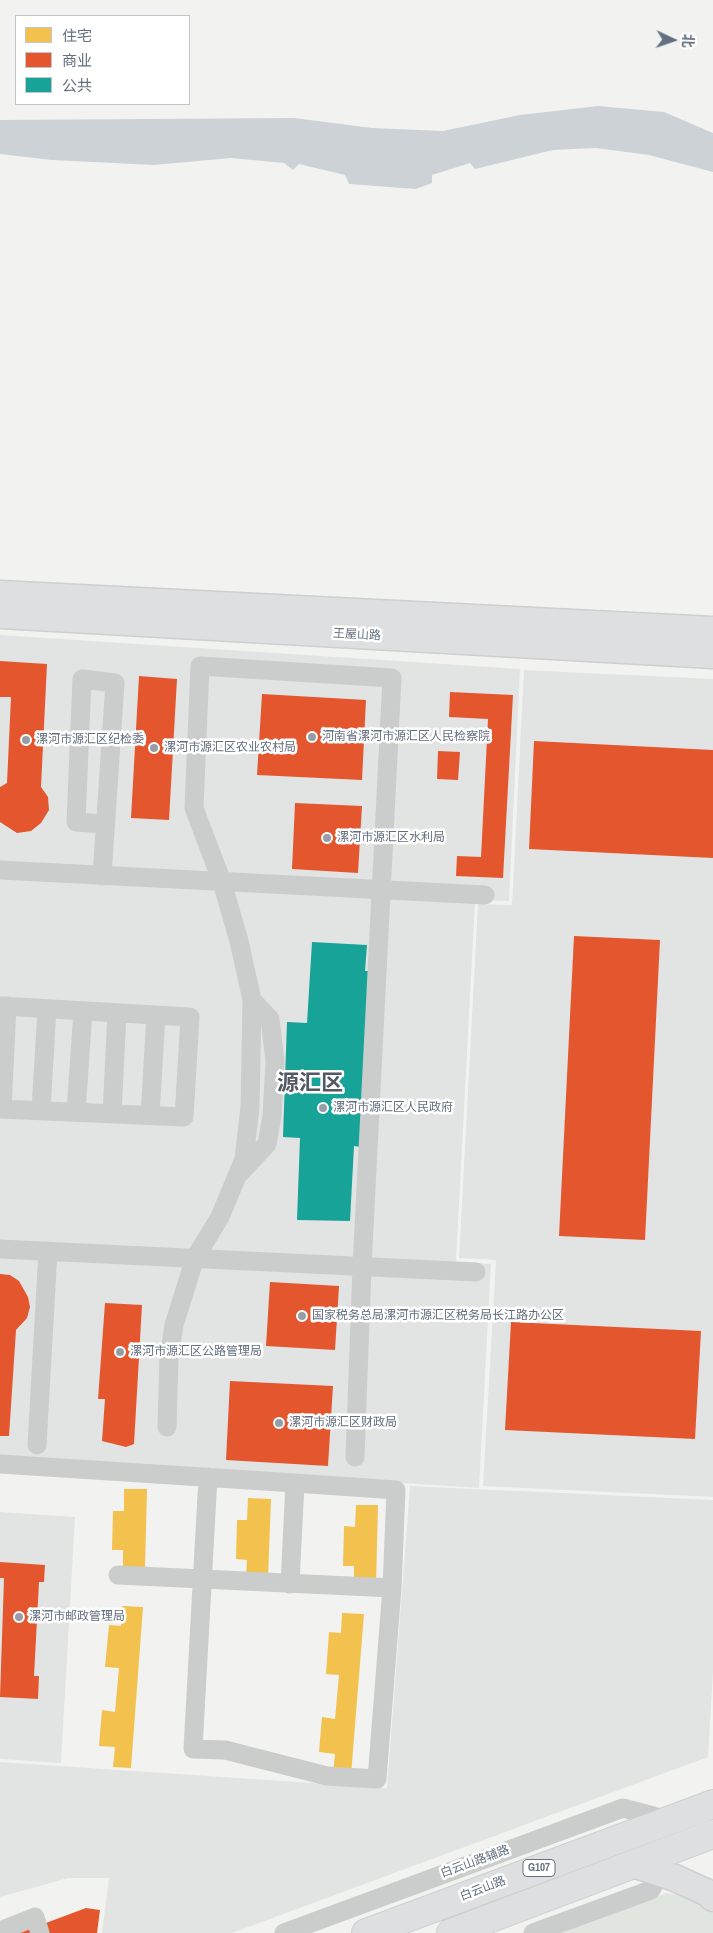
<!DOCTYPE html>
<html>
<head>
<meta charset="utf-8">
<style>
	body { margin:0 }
	#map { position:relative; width:713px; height:1933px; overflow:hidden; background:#f2f3f1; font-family:"Archivo Narrow","Noto Sans SC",sans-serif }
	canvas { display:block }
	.legend { position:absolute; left:15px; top:15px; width:175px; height:90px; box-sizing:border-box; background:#fff; border:1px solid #c1c5cc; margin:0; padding:6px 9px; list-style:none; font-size:15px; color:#646f7f }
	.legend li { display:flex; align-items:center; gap:10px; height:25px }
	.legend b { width:25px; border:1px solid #c1c5cc }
	.north { position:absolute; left:648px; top:15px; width:50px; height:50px; -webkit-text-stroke:4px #fff; paint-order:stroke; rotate:93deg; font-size:14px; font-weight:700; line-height:20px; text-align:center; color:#646f7f }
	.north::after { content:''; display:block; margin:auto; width:18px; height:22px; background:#646f7f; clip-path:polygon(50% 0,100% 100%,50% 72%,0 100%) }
</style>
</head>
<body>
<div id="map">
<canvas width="713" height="1933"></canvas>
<ul class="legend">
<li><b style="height:14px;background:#f2c14e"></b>住宅</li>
<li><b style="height:14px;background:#e4572e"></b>商业</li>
<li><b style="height:14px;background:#17a398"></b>公共</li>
</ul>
<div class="north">北</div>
</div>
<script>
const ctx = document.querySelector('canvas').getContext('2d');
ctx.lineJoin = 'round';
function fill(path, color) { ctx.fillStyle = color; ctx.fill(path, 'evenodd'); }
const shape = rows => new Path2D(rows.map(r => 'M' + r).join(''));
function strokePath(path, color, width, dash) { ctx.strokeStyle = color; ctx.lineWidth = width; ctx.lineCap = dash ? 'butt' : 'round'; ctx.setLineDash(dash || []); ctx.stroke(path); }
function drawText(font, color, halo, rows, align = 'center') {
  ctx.font = font + ' "Archivo Narrow","Noto Sans SC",sans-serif'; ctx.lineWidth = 5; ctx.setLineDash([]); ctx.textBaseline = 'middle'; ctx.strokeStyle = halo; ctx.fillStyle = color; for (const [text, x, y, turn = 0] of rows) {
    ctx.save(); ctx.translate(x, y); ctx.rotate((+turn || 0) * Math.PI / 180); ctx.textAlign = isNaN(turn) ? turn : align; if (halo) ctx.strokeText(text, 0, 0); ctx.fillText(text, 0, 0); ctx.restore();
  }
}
fill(shape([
	[0,635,520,669,509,901,475,900,456,1262,491,1264,479,1488,0,1457],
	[524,670,713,679,713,1497,483,1486,496,1260,459,1258,478,904,512,905],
	[410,1486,713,1500,713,1671,708,1757,232,1933,102,1933,109,1878,68,1878,0,1897,0,1762,387,1788],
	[0,1512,75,1517,61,1763,0,1759]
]), '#e2e4e3');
fill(shape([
	[667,1893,697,1898,713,1913,713,1933,555,1933]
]), '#e1e5df');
fill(shape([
	[598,106,664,112,713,133,713,172,649,155,596,148,553,150,475,169,470,163,432,175,432,183,416,189,349,184,345,175,299,164,293,170,284,163,231,158,154,165,52,160,0,154,0,120,294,118,372,128,443,131,520,115]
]), '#ccd2d6');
fill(shape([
	[124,1489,147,1489,145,1568,123,1567,123,1550,112,1550,113,1511,124,1511],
	[248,1498,271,1499,268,1577,246,1577,247,1560,236,1559,237,1520,247,1520],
	[356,1505,378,1505,376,1584,354,1583,354,1566,343,1566,344,1526,355,1527],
	[122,1606,143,1607,131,1768,113,1767,115,1747,99,1746,102,1710,115,1712,119,1668,105,1667,109,1625,121,1626],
	[342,1613,364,1614,351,1775,333,1774,335,1754,319,1752,322,1717,335,1719,339,1675,326,1674,329,1632,341,1633]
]), '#f2c14e');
fill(shape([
	[0,661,47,664,41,787,48,797,49,810,41,823,31,831,17,833,0,822,0,787,7,783,11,697,0,697],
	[139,676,177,679,169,820,131,818],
	[450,692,513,695,503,878,456,876,457,856,481,857,488,719,449,717],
	[262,694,366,700,362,780,257,775],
	[534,741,713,750,713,858,529,849],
	[438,751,460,752,458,780,437,779],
	[295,803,362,806,358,873,292,869],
	[574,936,660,940,645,1240,559,1236],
	[0,1274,10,1275,19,1281,28,1297,30,1307,27,1318,16,1330,9,1436,0,1436],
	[270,1282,339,1286,335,1350,266,1346],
	[105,1303,142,1305,134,1444,126,1447,102,1441,105,1399,98,1399],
	[511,1322,701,1331,695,1439,505,1430],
	[230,1381,333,1386,328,1466,226,1460],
	[0,1562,45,1565,44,1582,39,1582,34,1676,39,1676,38,1699,0,1697,4,1578,0,1578],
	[86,1908,100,1910,97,1933,19,1933]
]), '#e4572e');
fill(shape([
	[312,942,367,945,365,971,371,971,361,1147,354,1146,350,1221,297,1220,300,1138,283,1137,287,1022,307,1023]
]), '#17a398');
const secondary = shape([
	[0,594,713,630],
	[0,615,713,655],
	[633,1864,675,1878,708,1893,713,1898]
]);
const highway = shape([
	[366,1933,713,1804],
	[451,1933,713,1834]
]);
strokePath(secondary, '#cecfcf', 29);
strokePath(highway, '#cecfcf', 30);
strokePath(shape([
	[0,870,485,895],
	[102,876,115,683,82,679,76,822,105,824],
	[0,1006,190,1017,184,1117,0,1109],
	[2,1109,7,1006],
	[41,1110,47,1009],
	[76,1112,83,1011],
	[112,1114,117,1013],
	[150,1115,156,1015],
	[240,1173,267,1144,272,1116,275,1061,270,1019,252,1000],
	[0,1249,476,1272],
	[167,1427,169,1357,174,1325,195,1258,220,1217,244,1159,250,1107,252,1000,239,941,222,882,194,808,200,666,392,678,362,1267,355,1457],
	[37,1445,48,1251],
	[0,1464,295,1483,396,1490,392,1588,377,1779,327,1776,225,1750,193,1749,208,1477],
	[118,1575,392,1588],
	[290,1584,295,1483],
	[0,1931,35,1917,40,1933],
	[284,1933,623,1808,668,1820],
	[533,1933,651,1890,665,1863]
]), '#cbcccc', 19);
strokePath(secondary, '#dedfe0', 26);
strokePath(highway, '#dedfe0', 28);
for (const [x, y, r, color] of [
	[312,737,5,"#969da7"],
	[26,740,5,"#969da7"],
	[154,748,5,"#969da7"],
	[327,838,5,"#969da7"],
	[323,1108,5,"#969da7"],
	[302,1316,5,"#969da7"],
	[120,1352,5,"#969da7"],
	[279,1423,5,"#969da7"],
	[19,1617,5,"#969da7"]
]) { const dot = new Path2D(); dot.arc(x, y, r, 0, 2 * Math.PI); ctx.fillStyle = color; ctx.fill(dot); strokePath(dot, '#fff', 2); }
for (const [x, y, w] of [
	[539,1868,32]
]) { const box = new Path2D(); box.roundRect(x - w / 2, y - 8.5, w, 17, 4); ctx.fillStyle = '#fff'; ctx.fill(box); strokePath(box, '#646f7f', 1); }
drawText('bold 11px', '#646f7f', null, [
	["G107",539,1868]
]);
drawText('12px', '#646f7f', '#fff', [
	["王屋山路",357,635,3],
	["白云山路辅路",475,1862,-20],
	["白云山路",483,1889,-21]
]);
drawText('12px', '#646f7f', '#fff', [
	["河南省漯河市源汇区人民检察院",322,737],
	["漯河市源汇区纪检委",36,740],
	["漯河市源汇区农业农村局",164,748],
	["漯河市源汇区水利局",337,838],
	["漯河市源汇区人民政府",333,1108],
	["国家税务总局漯河市源汇区税务局长江路办公区",312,1316],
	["漯河市源汇区公路管理局",130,1352],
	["漯河市源汇区财政局",289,1423],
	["漯河市邮政管理局",29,1617]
], 'left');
drawText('bold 22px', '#525965', '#fff', [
	["源汇区",310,1084]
]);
</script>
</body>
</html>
